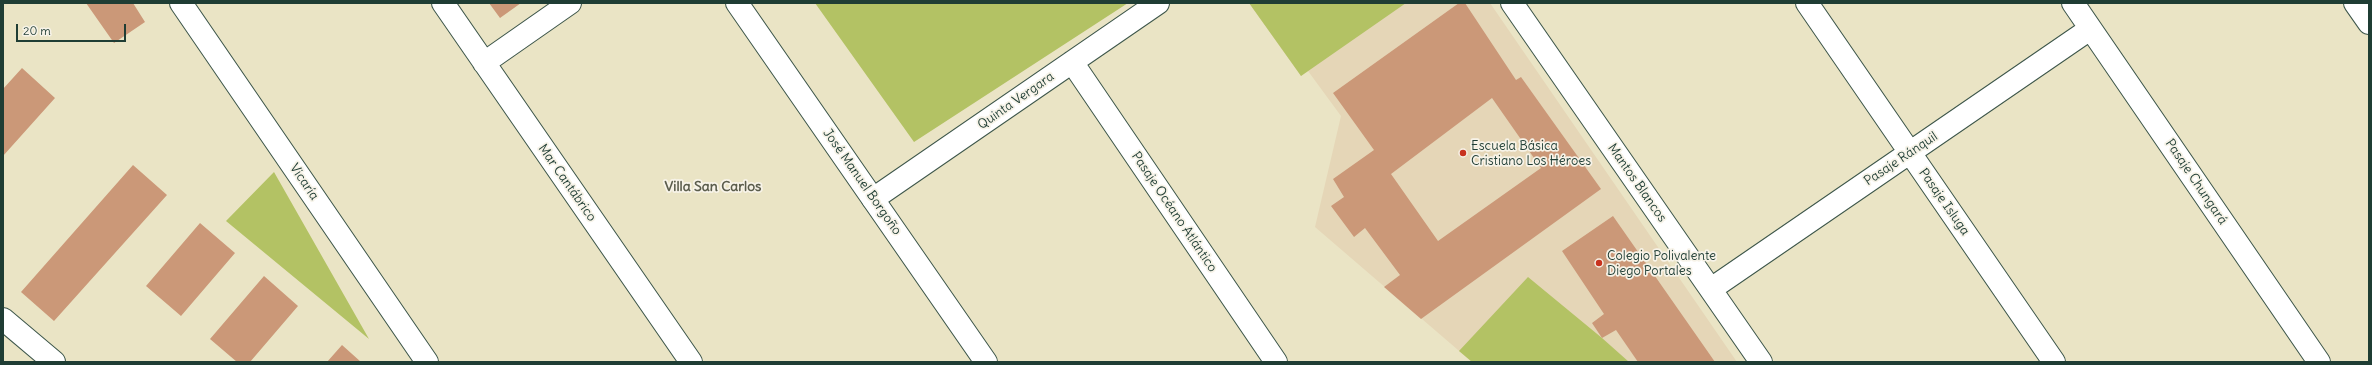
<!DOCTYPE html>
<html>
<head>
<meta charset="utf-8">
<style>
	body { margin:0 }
	#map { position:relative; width:2372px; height:365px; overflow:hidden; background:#eae4c5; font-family:Delius,sans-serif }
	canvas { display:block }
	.frame { position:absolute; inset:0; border:4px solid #1f3d34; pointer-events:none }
	.scale { position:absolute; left:16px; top:24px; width:110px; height:18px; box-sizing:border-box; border:2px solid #1f3d34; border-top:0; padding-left:5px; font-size:12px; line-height:14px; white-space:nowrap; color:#1f3d34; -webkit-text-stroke:3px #f7f3e8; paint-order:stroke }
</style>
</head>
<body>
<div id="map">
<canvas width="2372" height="365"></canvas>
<div class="frame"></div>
<div class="scale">20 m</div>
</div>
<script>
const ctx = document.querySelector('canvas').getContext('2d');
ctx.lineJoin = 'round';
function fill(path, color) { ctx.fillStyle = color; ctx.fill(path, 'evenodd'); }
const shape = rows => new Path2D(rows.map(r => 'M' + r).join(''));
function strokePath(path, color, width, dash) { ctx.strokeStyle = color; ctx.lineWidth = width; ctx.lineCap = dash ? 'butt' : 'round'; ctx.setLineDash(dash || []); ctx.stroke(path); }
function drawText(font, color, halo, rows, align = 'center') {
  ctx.font = font + ' Delius,sans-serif'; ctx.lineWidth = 3.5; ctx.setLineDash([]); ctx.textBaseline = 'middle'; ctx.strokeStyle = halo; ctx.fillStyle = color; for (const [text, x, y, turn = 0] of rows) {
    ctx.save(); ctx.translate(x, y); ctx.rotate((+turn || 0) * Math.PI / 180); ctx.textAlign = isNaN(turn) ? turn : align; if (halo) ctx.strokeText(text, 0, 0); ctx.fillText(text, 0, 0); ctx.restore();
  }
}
fill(shape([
	[1249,3,1490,3,1737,362,1472,362,1315,227,1341,116,1308,71,1301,76]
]), '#e5d6b7');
fill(shape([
	[815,3,1128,3,914,142],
	[1249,3,1406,3,1301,76],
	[274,172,369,339,226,221],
	[1528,277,1602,338,1629,362,1472,362,1459,351]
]), '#b3c264');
fill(shape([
	[86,3,133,3,145,22,114,43],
	[489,3,521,3,500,18],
	[1459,3,1465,3,1516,80,1521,77,1601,189,1421,319,1384,287,1400,275,1365,228,1354,237,1331,206,1344,197,1333,179,1374,150,1333,93],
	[1492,98,1541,168,1438,241,1391,174],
	[22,68,55,98,3,156,3,89],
	[133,165,167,195,54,321,21,292],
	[1613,216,1715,362,1638,362,1616,330,1602,338,1592,323,1604,314,1562,251],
	[200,223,235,253,181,316,146,286],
	[264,276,298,306,250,362,237,362,210,339],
	[342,345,361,362,327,362]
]), '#cb9878');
const minor = shape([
	[181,3,427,362],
	[443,3,691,362],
	[1512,3,1761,362],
	[1807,3,2054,362],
	[2073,3,2319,362],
	[2355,3,2369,23],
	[1072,62,1276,362],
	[484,63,570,3],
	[873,199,1158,3],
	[1711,289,2090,29],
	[3,319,54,362]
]);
const tertiary = shape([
	[737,3,986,362]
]);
strokePath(minor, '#3d564a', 24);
strokePath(tertiary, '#3d564a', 24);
strokePath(minor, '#fff', 22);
strokePath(tertiary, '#fff', 22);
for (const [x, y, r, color] of [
	[1463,153,4,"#c8321e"],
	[1599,263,4,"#c8321e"]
]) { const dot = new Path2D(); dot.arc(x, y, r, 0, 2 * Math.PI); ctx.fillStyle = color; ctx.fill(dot); strokePath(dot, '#f7f3e8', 1.5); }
drawText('13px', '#1f3d34', '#f7f3e8', [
	["Quinta Vergara",1016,101,-35],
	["Pasaje Ránquil",1901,159,-34],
	["Vicaría",304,182,56],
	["José Manuel Borgoño",862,182,55],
	["Pasaje Chungará",2196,182,56],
	["Mar Cantábrico",567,183,55],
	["Mantos Blancos",1637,183,55],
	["Pasaje Isluga",1944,202,55],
	["Pasaje Océano Atlántico",1174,212,56]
]);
drawText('13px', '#1f3d34', '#f7f3e8', [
	["Escuela Básica",1471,146],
	["Cristiano Los Héroes",1471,161],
	["Colegio Polivalente",1607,256],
	["Diego Portales",1607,271]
], 'left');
drawText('bold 14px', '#5b5d4c', '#f7f3e8', [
	["Villa San Carlos",713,187]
]);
</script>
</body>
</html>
